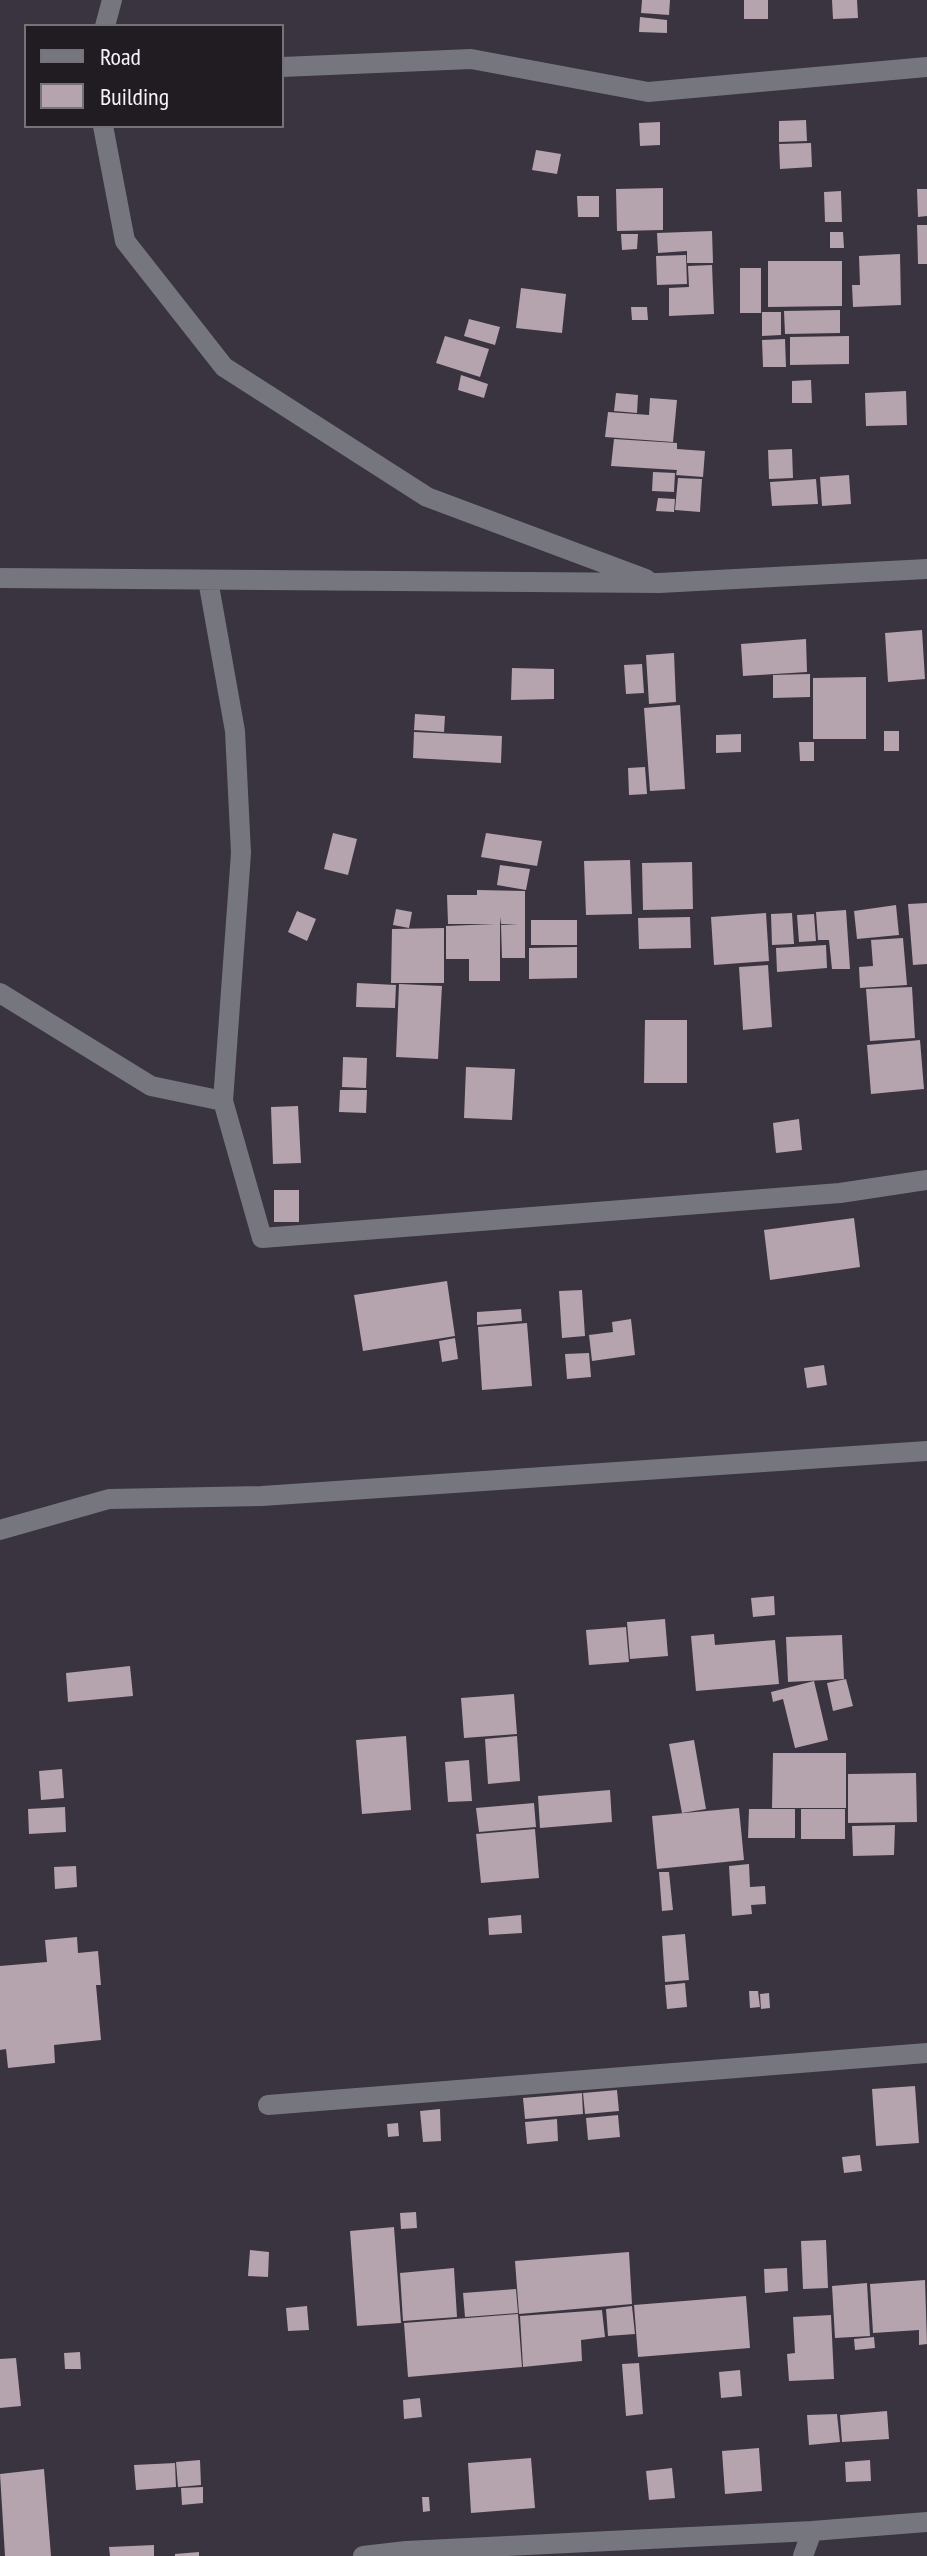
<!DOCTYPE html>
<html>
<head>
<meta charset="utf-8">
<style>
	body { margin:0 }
	#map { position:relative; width:927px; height:2556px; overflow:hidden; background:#3a3340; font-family:"PT Sans Narrow",sans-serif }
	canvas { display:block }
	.legend { position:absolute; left:24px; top:24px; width:260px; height:104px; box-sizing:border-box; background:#201c22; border:2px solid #767279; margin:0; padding:10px 14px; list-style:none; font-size:24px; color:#f7f2fb }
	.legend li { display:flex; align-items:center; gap:16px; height:40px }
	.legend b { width:40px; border:2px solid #767279 }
</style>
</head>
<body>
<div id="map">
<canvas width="927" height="2556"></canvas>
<ul class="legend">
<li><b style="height:10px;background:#75767e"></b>Road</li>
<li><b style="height:22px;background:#b5a3ad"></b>Building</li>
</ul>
</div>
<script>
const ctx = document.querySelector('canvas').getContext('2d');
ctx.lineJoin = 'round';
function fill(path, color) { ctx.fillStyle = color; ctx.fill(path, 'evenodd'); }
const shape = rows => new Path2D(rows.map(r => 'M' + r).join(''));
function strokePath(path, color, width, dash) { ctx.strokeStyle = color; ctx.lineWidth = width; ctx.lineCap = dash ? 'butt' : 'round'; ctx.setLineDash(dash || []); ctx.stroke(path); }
fill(shape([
	[642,0,670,0,669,15,641,13],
	[744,0,768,0,768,19,744,19],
	[832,0,857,0,858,18,833,19],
	[640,17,667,20,667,33,639,32],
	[806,120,807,141,779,142,779,121],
	[660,122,660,145,640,146,639,123],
	[811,143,812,167,780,169,779,144],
	[536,150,561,154,557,174,532,170],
	[663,188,663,230,617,231,616,189],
	[917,189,927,189,927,216,918,217],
	[841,191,842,222,825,222,824,192],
	[577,196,599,196,599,217,578,217],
	[917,225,927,225,927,264,918,264],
	[712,231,713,263,687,263,687,251,658,253,657,233],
	[830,232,843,232,844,248,830,248],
	[621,234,638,234,637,249,622,250],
	[900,254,901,305,853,307,852,285,860,285,859,256],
	[686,255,687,284,657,285,656,256],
	[768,261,842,261,842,306,768,307],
	[712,265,714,314,669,316,669,288,689,287,688,266],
	[740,268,761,268,761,313,740,313],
	[521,288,566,294,562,333,516,328],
	[631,307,647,307,648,320,632,320],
	[840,310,840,333,785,334,784,311],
	[762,312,781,312,781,335,762,336],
	[469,319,500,327,495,345,464,336],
	[445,336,489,349,480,377,436,363],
	[849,336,849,364,790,365,790,337],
	[785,339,786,367,763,367,762,340],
	[461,375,488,384,484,398,458,390],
	[811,380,812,403,792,403,792,381],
	[906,391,907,425,866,426,865,393],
	[616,393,638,395,637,413,614,411],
	[650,398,677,400,673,442,605,437,608,412,649,415],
	[614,439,677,443,677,449,705,451,703,477,676,475,677,470,611,466],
	[792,449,793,478,769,479,768,450],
	[653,472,675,473,674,492,652,491],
	[849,475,851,504,822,506,820,477],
	[678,478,702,479,700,512,675,510],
	[816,479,818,504,772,506,770,482],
	[658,498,675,499,674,512,656,511],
	[922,630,925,679,888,682,885,633],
	[806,639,807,672,743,676,741,644],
	[674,653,676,702,649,704,646,655],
	[642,664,644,693,626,694,624,665],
	[512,668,554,669,554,699,511,700],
	[810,674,810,697,773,698,773,675],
	[866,677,866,739,813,739,813,678],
	[680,705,685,789,650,791,644,708],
	[415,714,445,716,444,732,414,730],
	[884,731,899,731,899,751,884,751],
	[414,732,502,736,501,763,413,758],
	[741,734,741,752,716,753,716,735],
	[799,742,814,742,814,761,800,761],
	[645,767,647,794,629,795,628,768],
	[333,833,357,839,348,875,324,869],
	[486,833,542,841,537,866,481,857],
	[630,860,632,914,586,915,584,861],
	[692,862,693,909,643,910,642,863],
	[500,865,530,869,526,890,497,885],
	[477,890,525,891,525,958,502,958,501,925,518,924,501,924,500,917,500,981,469,981,469,959,446,959,446,926,495,924,448,924,447,895,477,895],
	[927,903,927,964,913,965,908,904],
	[896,905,899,935,857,939,854,911],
	[396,909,412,912,409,928,393,925],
	[846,910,850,969,832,969,829,940,818,940,816,912],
	[297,911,316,919,307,941,288,932],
	[766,913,769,961,714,965,711,917],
	[792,913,794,944,772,945,771,914],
	[814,914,816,941,799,942,797,915],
	[690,917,691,948,639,949,638,918],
	[531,920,577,920,577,945,531,945],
	[444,928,444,983,391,983,392,929],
	[903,938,907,985,860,988,859,967,873,966,871,940],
	[826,945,827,968,777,972,776,948],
	[577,947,577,978,529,979,529,948],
	[768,965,772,1027,743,1030,739,967],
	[357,983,396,985,395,1008,356,1007],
	[399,984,442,986,438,1059,396,1057],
	[912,987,915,1038,870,1041,866,989],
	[645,1020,687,1020,687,1083,644,1083],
	[920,1040,924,1089,871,1094,867,1045],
	[343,1057,367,1058,366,1088,342,1087],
	[466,1067,515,1069,512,1120,464,1118],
	[340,1090,367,1090,366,1113,339,1112],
	[298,1106,301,1163,273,1164,271,1107],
	[799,1119,802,1150,776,1153,773,1123],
	[274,1190,299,1190,299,1222,274,1222],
	[854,1218,860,1267,770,1280,764,1230],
	[447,1281,455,1336,363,1351,354,1295],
	[582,1290,585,1336,562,1338,559,1291],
	[521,1309,522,1321,477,1325,477,1312],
	[631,1319,635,1355,592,1361,589,1335,613,1332,612,1322],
	[527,1323,532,1386,482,1390,478,1327],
	[455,1338,458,1359,442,1362,439,1341],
	[589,1353,591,1377,567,1379,565,1354],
	[824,1365,827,1385,807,1388,804,1368],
	[774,1596,775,1615,753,1617,751,1598],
	[665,1619,668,1656,630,1659,627,1622],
	[626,1627,629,1662,589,1665,586,1630],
	[714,1634,715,1645,775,1640,779,1684,696,1691,691,1636],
	[842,1635,844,1679,788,1682,786,1637],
	[130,1666,133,1696,68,1702,66,1673],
	[846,1679,853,1706,833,1711,827,1683],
	[814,1681,828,1740,795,1748,783,1699,773,1702,771,1692],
	[514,1694,517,1734,464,1738,461,1698],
	[406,1736,411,1810,362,1814,356,1740],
	[517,1736,520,1781,488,1784,485,1739],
	[694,1740,706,1809,682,1813,669,1744],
	[773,1753,846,1753,846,1808,772,1808],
	[469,1760,472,1801,448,1802,445,1762],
	[62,1769,64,1798,41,1800,39,1771],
	[916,1773,917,1822,848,1823,848,1774],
	[610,1790,612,1822,540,1828,538,1796],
	[534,1803,536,1827,479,1832,476,1808],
	[65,1807,66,1832,29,1834,28,1809],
	[739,1808,744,1860,657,1869,652,1816],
	[749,1809,795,1809,795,1838,748,1838],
	[801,1809,845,1809,845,1839,801,1839],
	[895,1825,894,1855,853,1856,852,1826],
	[535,1829,539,1878,481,1883,476,1834],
	[749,1864,750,1887,765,1886,766,1904,751,1905,752,1914,732,1916,729,1866],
	[76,1866,77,1887,55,1889,54,1867],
	[659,1872,669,1872,673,1910,662,1911],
	[521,1915,522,1933,489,1935,488,1918],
	[685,1934,689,1980,665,1982,662,1936],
	[77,1937,78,1953,98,1951,101,1985,96,1985,101,2040,54,2045,55,2063,8,2068,6,2049,0,2050,0,1966,47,1962,45,1940],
	[685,1983,687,2007,667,2009,665,1985],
	[749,1991,758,1991,760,2007,750,2008],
	[769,1993,770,2008,761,2009,760,1994],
	[915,2086,919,2143,876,2146,872,2089],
	[617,2090,619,2111,585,2114,583,2093],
	[582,2093,583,2114,525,2119,523,2098],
	[440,2109,441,2141,423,2142,420,2111],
	[618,2115,620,2137,588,2140,586,2118],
	[557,2119,558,2141,527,2144,525,2122],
	[398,2123,399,2136,388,2137,387,2124],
	[860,2155,862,2171,844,2173,842,2157],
	[416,2212,417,2228,401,2229,400,2213],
	[394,2227,401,2323,357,2326,350,2231],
	[826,2240,828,2288,803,2289,801,2241],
	[250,2250,269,2252,268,2277,248,2276],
	[629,2252,632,2304,519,2314,515,2261],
	[454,2268,457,2317,403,2321,400,2273],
	[787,2268,788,2291,765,2293,764,2269],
	[925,2280,927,2344,919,2345,919,2330,873,2333,870,2284],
	[867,2283,870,2336,835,2338,832,2286],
	[516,2289,518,2313,465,2317,463,2293],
	[746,2296,750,2348,638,2357,634,2305],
	[307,2306,309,2330,288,2331,286,2308],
	[632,2306,635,2334,608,2336,606,2309],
	[602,2310,605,2337,581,2340,582,2361,523,2367,520,2316],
	[518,2314,522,2367,408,2377,404,2323],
	[831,2315,834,2379,789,2381,787,2354,795,2353,793,2317],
	[874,2337,875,2348,855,2350,854,2339],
	[80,2352,81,2369,65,2369,64,2353],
	[16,2358,21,2406,0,2408,0,2359],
	[639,2363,643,2414,626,2416,622,2364],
	[740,2370,742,2396,721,2398,719,2372],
	[420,2398,422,2417,404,2419,403,2400],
	[887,2411,889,2439,842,2442,840,2415],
	[837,2414,840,2442,809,2445,807,2415],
	[759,2448,762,2491,725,2494,722,2451],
	[531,2458,535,2508,471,2513,468,2463],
	[200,2460,201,2485,178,2487,176,2462],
	[870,2460,871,2481,846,2482,845,2462],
	[175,2463,176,2487,136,2490,134,2465],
	[672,2468,675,2498,649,2500,646,2471],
	[44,2469,51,2556,5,2556,0,2474],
	[203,2487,203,2503,182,2505,181,2488],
	[422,2497,429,2497,430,2511,423,2512],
	[154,2545,154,2556,110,2556,109,2547],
	[199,2552,199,2556,175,2556,175,2554]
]), '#b5a3ad');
strokePath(shape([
	[105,26,112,0],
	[282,67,471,59,648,92,927,67],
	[103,126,125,241,224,367,427,497,646,579],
	[0,578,659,583,927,569],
	[208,580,235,731,241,853,223,1101],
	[0,993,151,1086,223,1101,262,1238,840,1193,927,1180],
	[0,1530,109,1499,262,1496,927,1451],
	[268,2105,927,2053],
	[363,2556,406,2551,812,2531,927,2522],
	[803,2556,812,2531]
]), '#75767e', 20);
</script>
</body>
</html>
